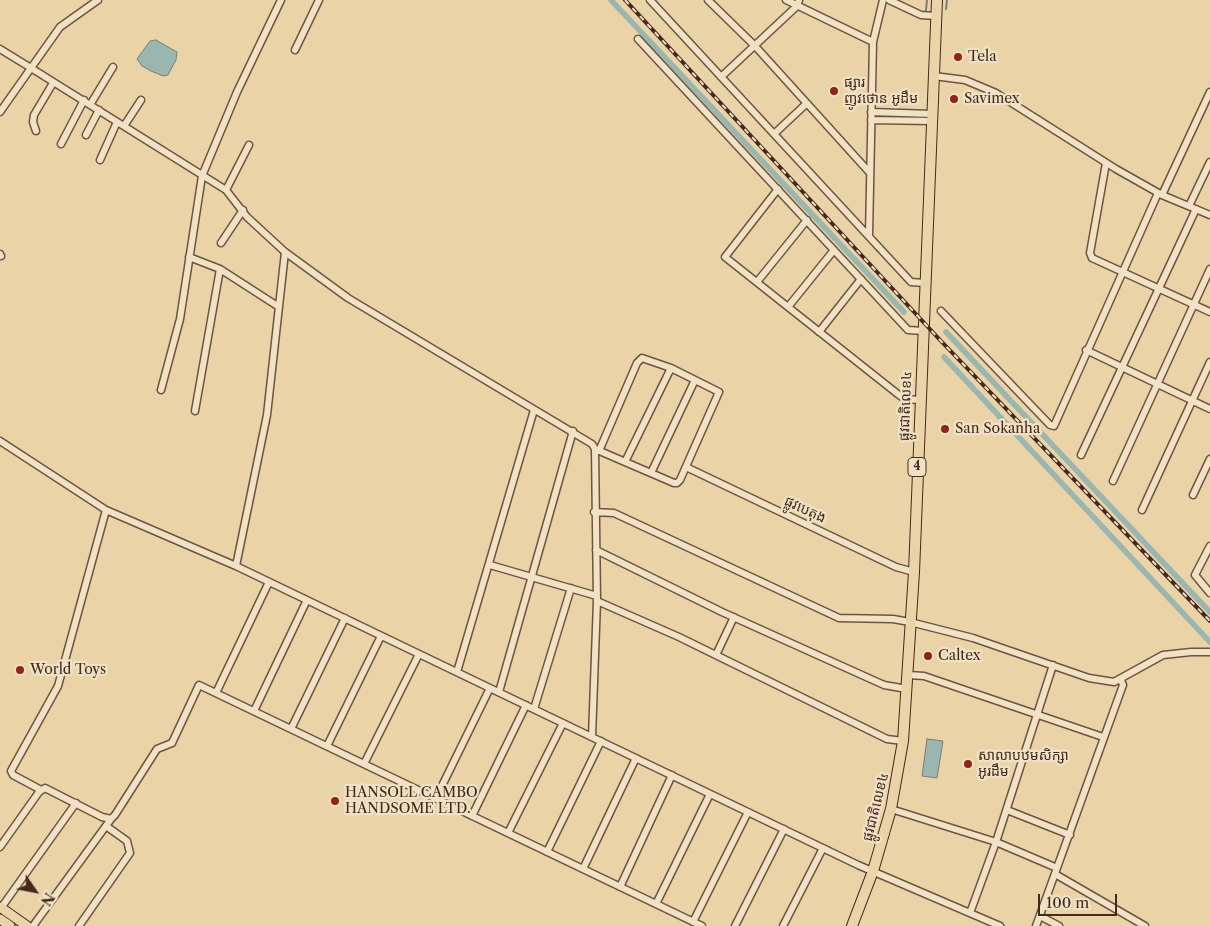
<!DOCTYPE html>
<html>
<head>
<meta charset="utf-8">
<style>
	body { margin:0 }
	#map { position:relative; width:1210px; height:926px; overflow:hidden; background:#ead3a6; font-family:"Libre Caslon Text",serif }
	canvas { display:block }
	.north { position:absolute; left:10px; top:866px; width:50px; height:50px; -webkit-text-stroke:4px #f1e2c5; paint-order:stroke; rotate:123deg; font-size:14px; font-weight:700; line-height:20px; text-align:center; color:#45291d }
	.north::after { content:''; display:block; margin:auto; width:18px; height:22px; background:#45291d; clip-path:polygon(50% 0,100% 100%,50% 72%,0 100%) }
	.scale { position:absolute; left:1038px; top:894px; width:79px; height:22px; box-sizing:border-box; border:2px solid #45291d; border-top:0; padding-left:6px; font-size:15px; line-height:18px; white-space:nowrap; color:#45291d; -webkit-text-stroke:4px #f1e2c5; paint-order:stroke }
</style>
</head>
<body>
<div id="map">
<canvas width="1210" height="926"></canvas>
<div class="north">N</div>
<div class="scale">100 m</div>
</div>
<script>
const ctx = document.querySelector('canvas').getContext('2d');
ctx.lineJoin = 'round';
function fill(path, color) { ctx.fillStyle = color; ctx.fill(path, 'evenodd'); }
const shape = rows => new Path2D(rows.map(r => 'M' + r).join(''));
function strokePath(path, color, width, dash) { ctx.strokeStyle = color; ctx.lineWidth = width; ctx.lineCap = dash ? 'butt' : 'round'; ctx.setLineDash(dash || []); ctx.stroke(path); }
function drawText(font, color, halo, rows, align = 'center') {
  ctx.font = font + ' "Libre Caslon Text","Noto Sans Khmer",serif'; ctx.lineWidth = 4.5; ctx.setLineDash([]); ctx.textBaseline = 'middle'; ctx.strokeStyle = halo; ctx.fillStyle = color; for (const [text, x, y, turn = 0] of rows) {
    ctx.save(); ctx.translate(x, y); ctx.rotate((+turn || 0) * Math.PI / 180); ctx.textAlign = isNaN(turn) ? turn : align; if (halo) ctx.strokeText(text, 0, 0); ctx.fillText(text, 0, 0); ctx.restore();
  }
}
const water = shape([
	[156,40,177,52,176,60,168,75,163,76,151,71,142,66,137,59,150,41,156,40],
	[927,739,943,741,937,778,922,776,927,739]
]);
fill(water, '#9ab6b0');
strokePath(water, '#787e75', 1);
strokePath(shape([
	[946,9,947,0],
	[926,10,927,0]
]), '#787e75', 2);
strokePath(shape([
	[611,0,904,312],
	[946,332,1210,612],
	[944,357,1210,642]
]), '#9ab6b0', 5.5);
const minor = shape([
	[650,0,911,282,925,283],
	[708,0,755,46,870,173],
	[786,0,873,42,869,235],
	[889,0,921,15,936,16],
	[638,39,908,330,923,331],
	[873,42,883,0],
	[0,49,31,68,60,27,98,0],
	[295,50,319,0],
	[934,76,965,80,996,93,1116,169,1162,195,1210,215],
	[721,77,797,6,799,0],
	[90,105,113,67],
	[0,112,31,68,226,190,247,217,285,252,348,298,592,444,595,449,597,601,592,737],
	[871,112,932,114],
	[871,120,932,121],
	[124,126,141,100],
	[36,131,33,122,34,115,53,83],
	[774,134,806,104],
	[86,135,99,110],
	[61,144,84,100],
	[100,160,117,122],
	[1106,163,1090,253,1092,258,1210,312],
	[778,189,725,257,899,395,905,399,920,400],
	[226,190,249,145],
	[1162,195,1210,92],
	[1189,206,1210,162],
	[221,243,243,210],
	[0,254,1,256],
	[189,257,220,269,279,307],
	[757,282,807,220],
	[788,307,834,250],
	[941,311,1050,425,1054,426,1158,193],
	[819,332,861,279],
	[1086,350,1210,409],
	[161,390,180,319,202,176,237,92,281,0],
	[195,411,220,269],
	[0,441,106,510,236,566,858,865,1000,926],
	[595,449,674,483,677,483,680,480,719,392,671,368,642,358,637,363,599,451],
	[1081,455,1196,209],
	[625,462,671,368],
	[686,467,896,567,914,572],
	[651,473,695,380],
	[1113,481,1210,269],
	[1193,495,1210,459],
	[1142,510,1210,362],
	[594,512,614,513,839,618,893,619,910,622,973,638,1089,678,1114,682,1163,655,1191,652,1210,652],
	[1210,546,1195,575,1210,593],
	[596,550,722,612,884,685,907,689],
	[490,565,597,596],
	[236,566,267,415,285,252],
	[597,601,679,637,887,739,903,741],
	[716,655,734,617],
	[457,672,534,410],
	[908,675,924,676,1103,737],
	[499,692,573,431],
	[216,693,269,582],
	[534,709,571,588],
	[254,711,307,600],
	[291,729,345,618],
	[327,746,381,636],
	[364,764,419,654],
	[41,790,13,775,11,771,58,686,106,510],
	[436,798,490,688],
	[891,809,996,842,1057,868],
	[1007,810,1070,835],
	[472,816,526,705],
	[508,833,563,723],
	[0,847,39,792,45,788,102,817,111,819,115,815,157,749,172,743,199,685,702,926],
	[547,852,601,741],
	[583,869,636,758],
	[1055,874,1145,926],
	[620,887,672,775],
	[656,904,710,794],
	[1,908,76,803],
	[970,913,996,842,1053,665],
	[1040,916,1059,926],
	[693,922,748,812],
	[33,926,111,819],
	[79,926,130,853,127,841,106,826],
	[735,926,784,829],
	[783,926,823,848],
	[1036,926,1123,685,1121,680]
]);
const major = shape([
	[0,907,27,926],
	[0,919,10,926]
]);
const highway = shape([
	[852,926,873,871,891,809,903,741,914,572,937,0]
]);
strokePath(minor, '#6e543f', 9);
strokePath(major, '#45291d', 11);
strokePath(highway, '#45291d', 12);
strokePath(minor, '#f1e2c5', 6);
strokePath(major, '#ead3a6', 9);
strokePath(highway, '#ead3a6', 10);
const rail = shape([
	[625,0,940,340,1210,621]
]);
strokePath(rail, '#45291d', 4);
strokePath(rail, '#f1e2c5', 2, [5.5]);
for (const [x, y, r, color] of [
	[958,57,5,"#8f2418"],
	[834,91,5,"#8f2418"],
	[954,99,5,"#8f2418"],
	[945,429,5,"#8f2418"],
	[928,656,5,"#8f2418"],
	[20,670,5,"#8f2418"],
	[968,764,5,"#8f2418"],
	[335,801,5,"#8f2418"]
]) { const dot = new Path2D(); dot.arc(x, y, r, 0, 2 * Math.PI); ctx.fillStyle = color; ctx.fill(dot); strokePath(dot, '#f1e2c5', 2); }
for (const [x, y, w] of [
	[917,467,18]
]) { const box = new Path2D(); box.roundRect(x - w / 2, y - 9.5, w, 19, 4); ctx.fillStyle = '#f1e2c5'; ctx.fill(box); strokePath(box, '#45291d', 1); }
drawText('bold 12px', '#45291d', null, [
	["4",917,467]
]);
drawText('14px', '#45291d', '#f1e2c5', [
	["Tela",968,57],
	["ផ្សារ",844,83],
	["ញូវថោន អូដឹម",844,99],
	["Savimex",964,99],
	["San Sokanha",955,429],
	["Caltex",938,656],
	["World Toys",30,670],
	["សាលាបឋមសិក្សា",978,756],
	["អូរដឹម",978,772],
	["HANSOLL CAMBO",345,793],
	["HANDSOME LTD.",345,809]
], 'left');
drawText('14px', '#45291d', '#f1e2c5', [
	["ផ្លូវជាតិលេខ៤",906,406,-88],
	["ផ្លូវបេតុង",805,510,25],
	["ផ្លូវជាតិលេខ៤",876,807,-76]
]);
</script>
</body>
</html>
